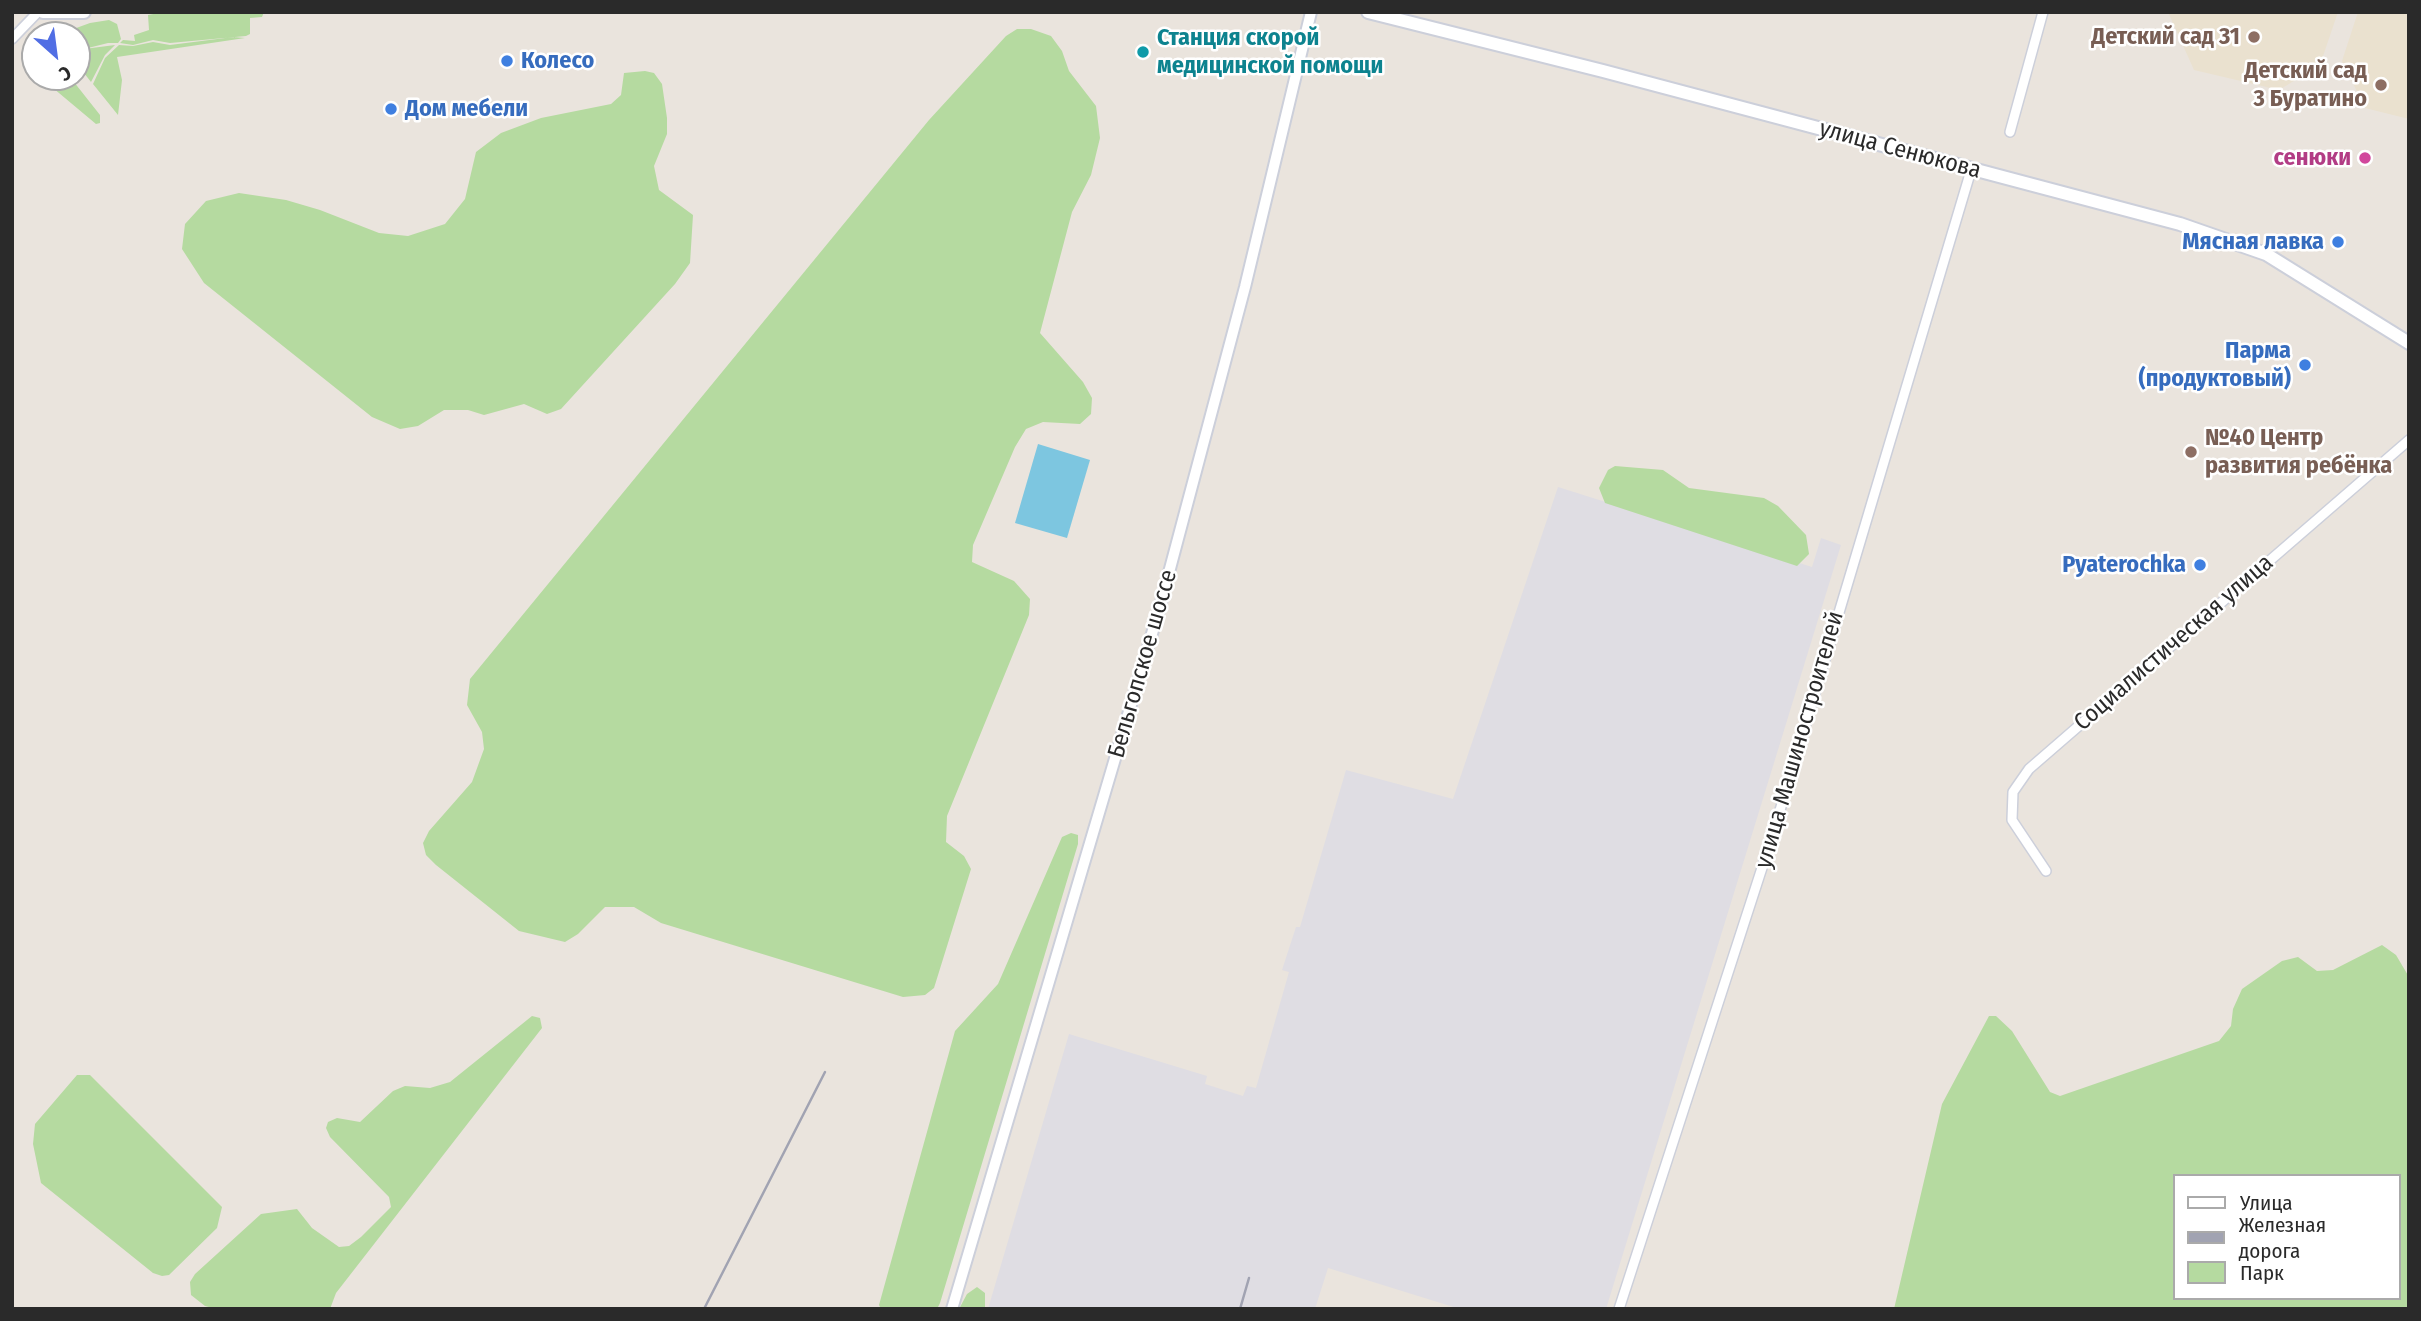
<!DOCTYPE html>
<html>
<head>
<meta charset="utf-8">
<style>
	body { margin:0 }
	#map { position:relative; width:2421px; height:1321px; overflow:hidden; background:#eae4dd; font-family:"Fira Sans Condensed",sans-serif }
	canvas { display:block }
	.frame { position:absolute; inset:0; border:14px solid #2a2a2a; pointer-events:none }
	.legend { position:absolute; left:2173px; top:1174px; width:228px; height:126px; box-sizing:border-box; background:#fff; border:2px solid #aaa; margin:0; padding:9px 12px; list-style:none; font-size:21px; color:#2a2a2a }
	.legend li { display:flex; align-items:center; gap:14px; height:35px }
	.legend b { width:35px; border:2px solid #aaa }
	.north { position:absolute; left:21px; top:21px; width:70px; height:70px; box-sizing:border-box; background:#fff; border:2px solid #aaa; border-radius:50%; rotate:152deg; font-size:19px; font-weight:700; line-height:28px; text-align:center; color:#2a2a2a }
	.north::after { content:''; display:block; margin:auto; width:24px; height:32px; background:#516ee4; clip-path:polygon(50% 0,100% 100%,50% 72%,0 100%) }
</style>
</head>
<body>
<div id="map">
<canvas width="2421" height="1321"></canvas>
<div class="frame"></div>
<ul class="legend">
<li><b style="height:9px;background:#fff"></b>Улица</li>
<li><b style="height:9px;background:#a1a3b2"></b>Железная дорога</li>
<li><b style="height:19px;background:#b5daa0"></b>Парк</li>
</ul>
<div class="north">С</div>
</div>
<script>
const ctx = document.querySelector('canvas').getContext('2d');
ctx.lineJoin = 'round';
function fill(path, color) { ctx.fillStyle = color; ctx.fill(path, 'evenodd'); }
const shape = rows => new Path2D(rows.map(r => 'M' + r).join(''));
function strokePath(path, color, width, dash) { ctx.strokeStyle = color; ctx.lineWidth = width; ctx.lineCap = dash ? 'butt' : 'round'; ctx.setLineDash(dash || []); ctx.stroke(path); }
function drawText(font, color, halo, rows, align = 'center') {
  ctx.font = font + ' "Fira Sans Condensed",sans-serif'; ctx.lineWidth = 5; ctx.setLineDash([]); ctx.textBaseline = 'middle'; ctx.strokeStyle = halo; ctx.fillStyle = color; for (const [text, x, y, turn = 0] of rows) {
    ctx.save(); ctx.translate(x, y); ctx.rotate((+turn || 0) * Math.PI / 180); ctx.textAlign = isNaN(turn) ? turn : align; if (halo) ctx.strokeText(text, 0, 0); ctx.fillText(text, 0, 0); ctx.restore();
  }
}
fill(shape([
	[1558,487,1812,567,1821,538,1841,545,1606,1309,1460,1309,1328,1268,1315,1309,988,1309,1069,1034,1207,1076,1205,1084,1243,1096,1247,1086,1256,1088,1289,972,1282,970,1296,927,1300,927,1346,770,1453,799]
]), '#dfdde3');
fill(shape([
	[2168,12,2338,12,2320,65,2279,90,2194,70],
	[2358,12,2409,12,2409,119,2365,108,2342,61]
]), '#eae1cf');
fill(shape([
	[164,12,264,12,262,17,250,18,250,34,246,36,170,43,153,40,133,45,120,43,123,40,135,41,134,35,149,30,148,15],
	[109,20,117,24,121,39,118,43,108,43,84,49,115,45,105,55,91,82,77,64,77,35,57,35,90,23],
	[1017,29,1031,29,1051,36,1062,51,1069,71,1096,106,1100,138,1091,175,1072,212,1040,333,1083,382,1092,398,1091,414,1080,424,1043,422,1026,429,1015,447,973,545,972,562,1014,581,1030,599,1029,615,947,816,946,842,964,856,971,869,934,988,925,995,903,997,661,923,634,907,605,907,578,934,565,942,519,931,436,865,426,855,423,843,429,831,472,782,484,749,482,732,467,705,470,679,929,120,1006,36],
	[233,37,245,38,117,57,122,80,118,115,93,84,105,58,119,45,133,46,153,42,170,45],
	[645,71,654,73,662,84,667,118,667,134,654,166,659,190,693,215,690,263,675,284,561,409,547,414,524,404,484,415,468,410,444,410,418,426,400,429,372,417,204,283,182,249,185,224,206,201,239,193,286,200,320,210,379,233,408,236,445,224,465,199,476,152,501,133,541,118,611,104,621,95,624,73],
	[55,77,70,77,100,115,100,123,96,124,53,88],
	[1615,466,1663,470,1689,488,1764,498,1778,506,1806,535,1809,554,1797,566,1605,503,1599,488,1608,470],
	[1071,833,1078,835,1078,844,940,1303,937,1309,881,1309,879,1305,955,1031,998,984,1062,837],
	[2382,945,2396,955,2409,977,2409,1309,1894,1309,1942,1104,1989,1016,1996,1016,2012,1031,2050,1092,2060,1096,2219,1041,2231,1026,2233,1009,2242,989,2282,961,2298,957,2317,971,2333,970],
	[2174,1176,2398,1176,2398,1298,2174,1298],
	[532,1016,540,1018,542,1028,336,1293,330,1309,217,1309,205,1306,191,1295,190,1282,195,1274,261,1214,297,1209,312,1228,339,1247,349,1246,361,1237,391,1207,389,1197,330,1137,326,1128,328,1122,337,1118,360,1122,393,1091,405,1086,430,1088,450,1082],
	[77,1075,90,1075,222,1207,217,1228,169,1275,162,1276,153,1273,41,1183,33,1144,35,1124],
	[977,1287,985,1293,985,1309,959,1309,967,1294]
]), '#b5daa0');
fill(shape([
	[1038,444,1090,460,1067,538,1015,523]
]), '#7dc6e0');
const minor = shape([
	[12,39,38,12],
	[2010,132,2043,12],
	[2046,871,2012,820,2013,792,2029,769,2409,440],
	[1619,1309,1772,837,1972,167]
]);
const tertiary = shape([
	[952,1309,1159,610,1245,287,1311,12]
]);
const secondary = shape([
	[43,12,84,12],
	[1368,12,1603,71,2180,224,2266,254,2409,343]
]);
strokePath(minor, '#cccfda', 12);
strokePath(tertiary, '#cccfda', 14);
strokePath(secondary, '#cccfda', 16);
strokePath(minor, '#fff', 9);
strokePath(tertiary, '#fff', 10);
strokePath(secondary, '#fff', 12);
strokePath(shape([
	[704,1309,825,1072],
	[1240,1309,1249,1278]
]), '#a1a3b2', 2.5);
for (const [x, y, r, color] of [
	[2254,37,7,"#8d6e63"],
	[1143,52,7,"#0f9aa8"],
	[507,61,7,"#3f7fe0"],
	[2381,85,7,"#8d6e63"],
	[391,109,7,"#3f7fe0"],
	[2365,158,7,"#d1479c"],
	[2338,242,7,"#3f7fe0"],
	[2305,365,7,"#3f7fe0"],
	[2191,452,7,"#8d6e63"],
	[2200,565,7,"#3f7fe0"]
]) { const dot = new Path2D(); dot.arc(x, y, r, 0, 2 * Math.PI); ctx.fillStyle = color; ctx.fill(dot); strokePath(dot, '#fff', 2.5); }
drawText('bold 24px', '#785e54', '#fff', [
	["Детский сад 31",2240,37],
	["Детский сад",2367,71],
	["3 Буратино",2367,99],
	["№40 Центр",2205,438,"left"],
	["развития ребёнка",2205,466,"left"]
], 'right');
drawText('bold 24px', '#0d838f', '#fff', [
	["Станция скорой",1157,38],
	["медицинской помощи",1157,66]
], 'left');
drawText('bold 24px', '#366cbe', '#fff', [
	["Колесо",521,61,"left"],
	["Дом мебели",405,109,"left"],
	["Мясная лавка",2324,242],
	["Парма",2291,351],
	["(продуктовый)",2291,379],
	["Pyaterochka",2186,565]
], 'right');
drawText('24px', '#2a2a2a', '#fff', [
	["улица Сенюкова",1900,150,15],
	["Социалистическая улица",2174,643,-41],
	["Бельгопское шоссе",1143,664,-74],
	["улица Машиностроителей",1800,740,-74]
]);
drawText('bold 24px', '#b23c85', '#fff', [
	["сенюки",2351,158]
], 'right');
</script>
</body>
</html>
